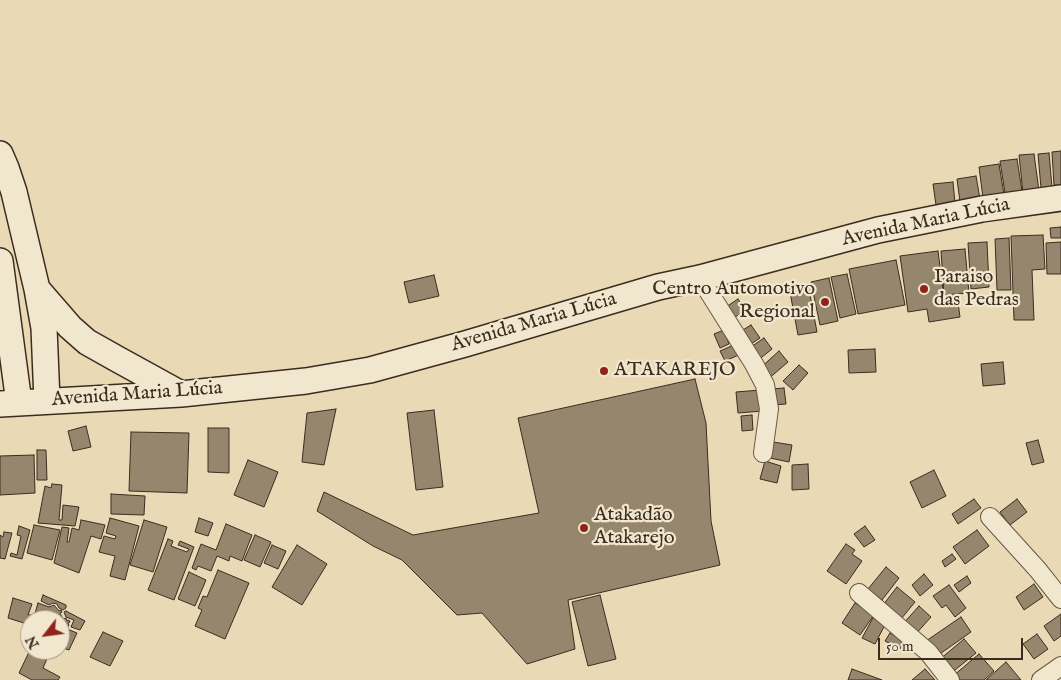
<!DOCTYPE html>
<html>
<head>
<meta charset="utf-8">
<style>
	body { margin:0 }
	#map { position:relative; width:1061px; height:680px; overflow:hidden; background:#e9dab5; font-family:"IM FELL English",serif }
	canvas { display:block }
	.north { position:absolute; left:20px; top:610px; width:50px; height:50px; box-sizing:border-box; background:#f1e7cf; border:1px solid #a99c89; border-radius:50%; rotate:240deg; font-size:14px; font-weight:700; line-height:20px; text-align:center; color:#3c2c20 }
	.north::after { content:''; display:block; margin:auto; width:18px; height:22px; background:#8f2418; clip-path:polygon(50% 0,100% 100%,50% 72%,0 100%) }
	.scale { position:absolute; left:878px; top:638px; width:145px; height:22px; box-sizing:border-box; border:2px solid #3c2c20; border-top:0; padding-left:6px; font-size:15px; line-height:18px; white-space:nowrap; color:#3c2c20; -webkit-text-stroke:4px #f1e7cf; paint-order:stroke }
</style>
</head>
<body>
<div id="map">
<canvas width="1061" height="680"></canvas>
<div class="north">N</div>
<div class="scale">50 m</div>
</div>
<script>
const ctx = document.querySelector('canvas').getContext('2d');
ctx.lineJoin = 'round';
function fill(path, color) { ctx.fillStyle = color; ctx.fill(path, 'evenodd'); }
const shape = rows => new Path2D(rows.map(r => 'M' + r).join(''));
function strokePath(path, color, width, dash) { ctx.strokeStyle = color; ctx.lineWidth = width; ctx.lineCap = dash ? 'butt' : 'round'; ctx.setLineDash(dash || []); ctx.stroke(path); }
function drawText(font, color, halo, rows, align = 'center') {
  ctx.font = font + ' "IM FELL English",serif'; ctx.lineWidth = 4.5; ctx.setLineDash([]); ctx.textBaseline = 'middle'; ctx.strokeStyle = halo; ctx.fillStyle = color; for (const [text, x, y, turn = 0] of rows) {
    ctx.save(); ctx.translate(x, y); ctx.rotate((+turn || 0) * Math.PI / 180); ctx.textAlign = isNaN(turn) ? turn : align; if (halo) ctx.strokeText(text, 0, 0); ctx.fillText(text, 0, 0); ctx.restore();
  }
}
const building = shape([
	[1061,151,1061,185,1054,185,1052,152,1061,151],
	[1049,153,1052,187,1041,188,1038,154,1049,153],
	[1034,154,1039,191,1023,193,1019,155,1034,154],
	[1017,159,1022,191,1005,193,1000,161,1017,159],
	[999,164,1004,195,983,198,979,167,999,164],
	[976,176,980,199,960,202,957,179,976,176],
	[953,182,955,203,936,205,933,184,953,182],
	[1061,227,1061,238,1051,238,1050,228,1061,227],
	[1043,235,1045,269,1032,270,1034,320,1014,320,1011,236,1043,235],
	[1009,238,1011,290,997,290,995,239,1009,238],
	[987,242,989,287,971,289,968,243,987,242],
	[1061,242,1061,274,1047,274,1046,243,1061,242],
	[965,249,969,293,944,295,941,251,965,249],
	[938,251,944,297,957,295,960,317,929,322,927,309,908,312,900,256,938,251],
	[896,260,905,305,858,314,849,269,896,260],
	[847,274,856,314,840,318,831,277,847,274],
	[434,275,439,296,409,303,404,282,434,275],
	[829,278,838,321,820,325,811,282,829,278],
	[808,284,817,332,798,335,789,287,808,284],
	[738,299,745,311,730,320,723,309,738,299],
	[751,325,760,338,748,346,738,333,751,325],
	[724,330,729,344,720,348,714,334,724,330],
	[764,338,772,349,757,361,748,349,764,338],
	[736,344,741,354,725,361,720,351,736,344],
	[875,349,876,372,849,373,848,350,875,349],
	[779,351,788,362,767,380,758,370,779,351],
	[1003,362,1005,384,983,386,981,364,1003,362],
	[799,365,808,373,793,390,783,381,799,365],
	[695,379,706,423,711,521,720,565,568,600,575,649,527,664,482,613,457,615,402,560,373,546,317,511,324,492,413,535,539,513,518,418,695,379],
	[784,388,786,404,773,405,771,389,784,388],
	[761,390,763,411,738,413,736,392,761,390],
	[336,409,324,465,302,462,307,413,336,409],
	[434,410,443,487,416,490,407,413,434,410],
	[752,415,753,430,742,431,741,416,752,415],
	[86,426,91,447,73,451,68,431,86,426],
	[208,428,229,428,229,473,208,472,208,428],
	[131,432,189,433,187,493,129,491,131,432],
	[1038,440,1044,462,1032,465,1026,443,1038,440],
	[767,441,792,445,789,462,765,457,767,441],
	[37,450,46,450,47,480,37,480,37,450],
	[34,455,35,493,0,495,0,456,34,455],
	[248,460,278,472,264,507,234,495,248,460],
	[765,461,781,466,777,483,760,479,765,461],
	[808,464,809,489,792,490,792,465,808,464],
	[934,470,946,496,922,508,910,482,934,470],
	[52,484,62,485,59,520,62,520,63,505,79,507,75,526,38,523,45,486,51,488,52,484],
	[111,494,145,496,144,515,111,514,111,494],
	[974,499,981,508,958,524,952,514,974,499],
	[1017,499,1027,512,1010,525,1000,512,1017,499],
	[110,518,139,526,125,580,110,576,115,556,99,552,104,536,115,539,116,536,106,533,110,518],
	[199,518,213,523,208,536,195,532,199,518],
	[81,520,105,525,101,539,91,536,79,573,54,563,62,527,69,528,67,542,69,542,72,528,79,530,81,520],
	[144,520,167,527,153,572,130,565,144,520],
	[226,524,252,535,242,561,230,556,229,561,217,556,211,571,198,566,196,570,192,568,201,544,216,550,226,524],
	[34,525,60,530,52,560,27,553,34,525],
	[19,526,30,530,22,559,10,556,11,553,17,555,21,536,17,535,19,526],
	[865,526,875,540,864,547,854,534,865,526],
	[977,530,989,546,965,564,953,547,977,530],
	[4,532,12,533,5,559,0,558,0,535,3,537,4,532],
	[255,535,271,542,260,567,244,560,255,535],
	[168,539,173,541,171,546,187,552,189,549,178,545,180,541,194,547,174,600,148,590,168,539],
	[846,544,855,550,852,554,862,561,846,584,827,571,846,544],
	[272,545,286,551,278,569,264,563,272,545],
	[297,545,327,564,302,605,272,587,297,545],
	[952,554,956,559,945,567,942,561,952,554],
	[886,567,899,578,882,600,868,589,886,567],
	[218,570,249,583,225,639,195,626,202,610,198,608,203,596,207,597,218,570],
	[189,572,206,580,195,606,178,599,189,572],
	[924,574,933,585,920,596,912,585,924,574],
	[967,576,971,583,959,592,954,585,967,576],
	[1034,584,1043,597,1024,610,1016,597,1034,584],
	[949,585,966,608,955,617,946,605,942,608,933,596,949,585],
	[897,587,915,602,901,619,883,605,897,587],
	[43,595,66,605,66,608,63,610,59,608,57,604,53,603,49,605,41,601,43,595],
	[600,595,616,659,588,666,572,602,600,595],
	[13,598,32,604,28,615,32,615,30,625,8,618,13,598],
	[38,603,49,607,54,605,59,611,61,610,62,612,60,613,63,619,66,618,67,621,69,620,70,622,68,623,69,626,67,627,60,623,60,620,33,620,38,603],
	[855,603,874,615,860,635,842,623,855,603],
	[919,606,931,617,914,636,902,625,919,606],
	[66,611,85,621,80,630,71,627,74,620,66,617,64,612,66,611],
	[1061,614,1061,636,1054,641,1044,626,1061,614],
	[874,616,886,623,875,644,862,638,874,616],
	[961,617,971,632,937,656,926,641,961,617],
	[60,626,77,633,69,650,60,647,60,626],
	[103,632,123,641,110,666,90,657,103,632],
	[890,633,904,641,900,649,885,641,890,633],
	[1037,634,1048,649,1034,659,1023,644,1037,634],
	[964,639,976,653,950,674,939,660,964,639],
	[30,650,40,650,49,654,43,668,60,677,58,680,32,680,19,673,30,650],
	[979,654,994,671,984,680,956,680,953,676,979,654],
	[1006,662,1021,680,986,680,1006,662],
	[852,669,882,680,848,680,852,669],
	[925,669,935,680,912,680,925,669]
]);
fill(building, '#96866d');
strokePath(building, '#3c2c20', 1);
const minor = shape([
	[700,278,754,364,765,385,769,409,763,453],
	[990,517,1038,570,1061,599],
	[859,593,928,652,950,680],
	[1041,680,1061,666]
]);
const secondary = shape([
	[0,154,6,168,14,192,37,289,44,328,47,401],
	[0,261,19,403],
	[37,289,70,327,87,342,119,360,181,394],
	[0,404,181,394,306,381,370,370,465,344,658,287,700,278,878,230,982,209,1061,198]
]);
strokePath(minor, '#675845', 20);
strokePath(secondary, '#3c2c20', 28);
strokePath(minor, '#f1e7cf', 18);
strokePath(secondary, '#f1e7cf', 25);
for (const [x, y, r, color] of [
	[924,289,5,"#8f2418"],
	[825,302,5,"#8f2418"],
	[604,371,5,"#8f2418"],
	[584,528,5,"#8f2418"]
]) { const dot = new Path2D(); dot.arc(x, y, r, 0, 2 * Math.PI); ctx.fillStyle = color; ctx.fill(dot); strokePath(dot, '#f1e7cf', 2); }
drawText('20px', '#3c2c20', '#f1e7cf', [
	["Avenida Maria Lúcia",926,223,-12],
	["Avenida Maria Lúcia",534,323,-16],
	["Avenida Maria Lúcia",137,395,-4]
]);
drawText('20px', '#3c2c20', '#f1e7cf', [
	["Paraiso",934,278],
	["das Pedras",934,301],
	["Centro Automotivo",815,290,"right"],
	["Regional",815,313,"right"],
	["ATAKAREJO",614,371],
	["Atakadão",594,516],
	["Atakarejo",594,539]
], 'left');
</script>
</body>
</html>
